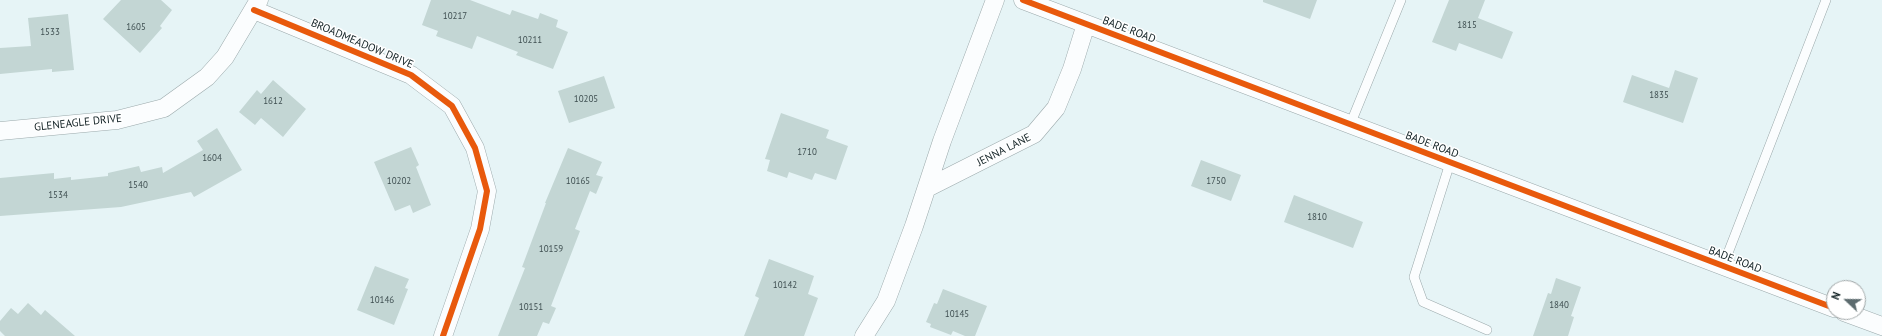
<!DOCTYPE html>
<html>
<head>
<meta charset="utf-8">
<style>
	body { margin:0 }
	#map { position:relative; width:1882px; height:336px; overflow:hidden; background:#e6f4f6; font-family:"PT Sans",sans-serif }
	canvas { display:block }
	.north { position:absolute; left:1826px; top:280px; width:40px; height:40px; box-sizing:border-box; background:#fff; border:1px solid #a0a6a7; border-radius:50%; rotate:292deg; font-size:11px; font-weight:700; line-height:16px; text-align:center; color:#112124 }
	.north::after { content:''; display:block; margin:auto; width:14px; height:18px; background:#5c6b6e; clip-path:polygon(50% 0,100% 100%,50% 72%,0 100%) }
</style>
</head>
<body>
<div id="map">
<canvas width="1882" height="336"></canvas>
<div class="north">N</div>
</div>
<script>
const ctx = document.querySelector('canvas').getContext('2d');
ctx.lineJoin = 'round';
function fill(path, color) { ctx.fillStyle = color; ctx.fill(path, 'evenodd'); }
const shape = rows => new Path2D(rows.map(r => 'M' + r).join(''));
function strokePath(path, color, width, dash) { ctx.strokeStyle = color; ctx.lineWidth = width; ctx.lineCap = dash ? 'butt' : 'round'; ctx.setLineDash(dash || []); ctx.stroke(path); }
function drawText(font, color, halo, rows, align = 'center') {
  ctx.font = font + ' "PT Sans",sans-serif'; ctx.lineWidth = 3; ctx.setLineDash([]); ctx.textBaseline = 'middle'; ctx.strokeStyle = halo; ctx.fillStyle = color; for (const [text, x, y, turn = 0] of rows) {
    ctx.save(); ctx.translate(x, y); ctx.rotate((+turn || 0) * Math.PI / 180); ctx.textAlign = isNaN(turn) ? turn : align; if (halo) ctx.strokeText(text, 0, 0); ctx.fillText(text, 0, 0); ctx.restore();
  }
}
fill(shape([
	[121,0,161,0,172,10,160,26,162,28,140,53,103,19],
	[431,0,470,0,510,15,512,10,538,19,540,13,558,20,556,27,568,32,553,69,516,55,518,52,477,36,472,49,436,36,438,31,422,25],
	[1263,0,1317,0,1310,19,1263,2],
	[1449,0,1485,0,1478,18,1513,32,1502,59,1459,43,1456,51,1432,42],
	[68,14,74,70,52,72,52,69,0,74,0,48,31,46,28,18],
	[1675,70,1698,78,1683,123,1623,102,1632,75,1669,88],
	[604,76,615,108,569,123,558,91],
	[273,80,306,109,283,137,261,118,255,125,239,112,257,90,261,94],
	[781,113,829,130,826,138,848,146,836,180,815,173,812,180,789,172,787,178,767,171,770,160,765,159],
	[217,128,242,170,194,197,191,192,121,207,0,216,0,178,54,173,54,179,71,177,71,180,108,176,108,173,139,166,141,172,162,167,163,173,203,150,197,141],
	[411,147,419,165,416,167,431,205,413,213,410,205,395,211,374,162],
	[568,148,602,162,596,175,603,177,596,194,590,191,575,229,580,231,551,306,556,308,549,324,543,322,537,336,498,336,525,268,522,267,546,203,545,203],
	[1201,160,1241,175,1231,201,1191,186],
	[1294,195,1363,222,1353,248,1284,222],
	[769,259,814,276,808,294,818,298,804,336,744,336,759,298,755,296],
	[375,266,409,279,405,288,408,289,394,325,357,310],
	[1556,278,1581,287,1571,316,1574,317,1568,336,1533,336,1548,293,1551,294],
	[943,289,987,306,975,336,965,336,953,331,951,335,930,327,931,324,926,322,934,303,937,304],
	[28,303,41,315,45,310,75,336,5,336,0,331,0,321,11,308,18,314]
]), '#c3d6d4');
const lane = shape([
	[1350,125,1401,0],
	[1450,163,1414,277,1423,302,1487,330],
	[1723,266,1826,0]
]);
const street = shape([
	[1023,0,1834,308],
	[254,10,411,75,452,106,475,148,487,191,480,229,443,336],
	[0,131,117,120,164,108,207,77,225,57,259,0],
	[927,188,1034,134,1056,108,1072,69,1086,24],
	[1844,312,1882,326],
	[864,336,886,301,914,226,942,141,995,0]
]);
strokePath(lane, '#9ba9ab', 10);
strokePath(street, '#9ba9ab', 19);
strokePath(lane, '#fbfdfe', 9);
strokePath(street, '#fbfdfe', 18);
strokePath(shape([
	[1023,0,1834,308],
	[254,10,411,75,452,106,475,148,487,191,480,229,443,336]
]), '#e8590c', 6);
drawText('9px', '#3e4e50', null, [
	["10217",455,16],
	["1815",1467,25],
	["1605",136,27],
	["1533",50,32],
	["10211",530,40],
	["1835",1659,95],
	["10205",586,99],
	["1612",273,101],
	["1710",807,152],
	["1604",212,158],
	["10202",399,181],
	["10165",578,181],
	["1750",1216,181],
	["1540",138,185],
	["1534",58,195],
	["1810",1317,217],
	["10159",551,249],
	["10142",785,285],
	["10146",382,300],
	["1840",1559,305],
	["10151",531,307],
	["10145",957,314]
]);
drawText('11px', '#112124', '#fff', [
	["BADE ROAD",1129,30,21],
	["BROADMEADOW DRIVE",362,44,23],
	["GLENEAGLE DRIVE",78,123,-6],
	["BADE ROAD",1432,145,21],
	["JENNA LANE",1004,150,-27],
	["BADE ROAD",1735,260,21]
]);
</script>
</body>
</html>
